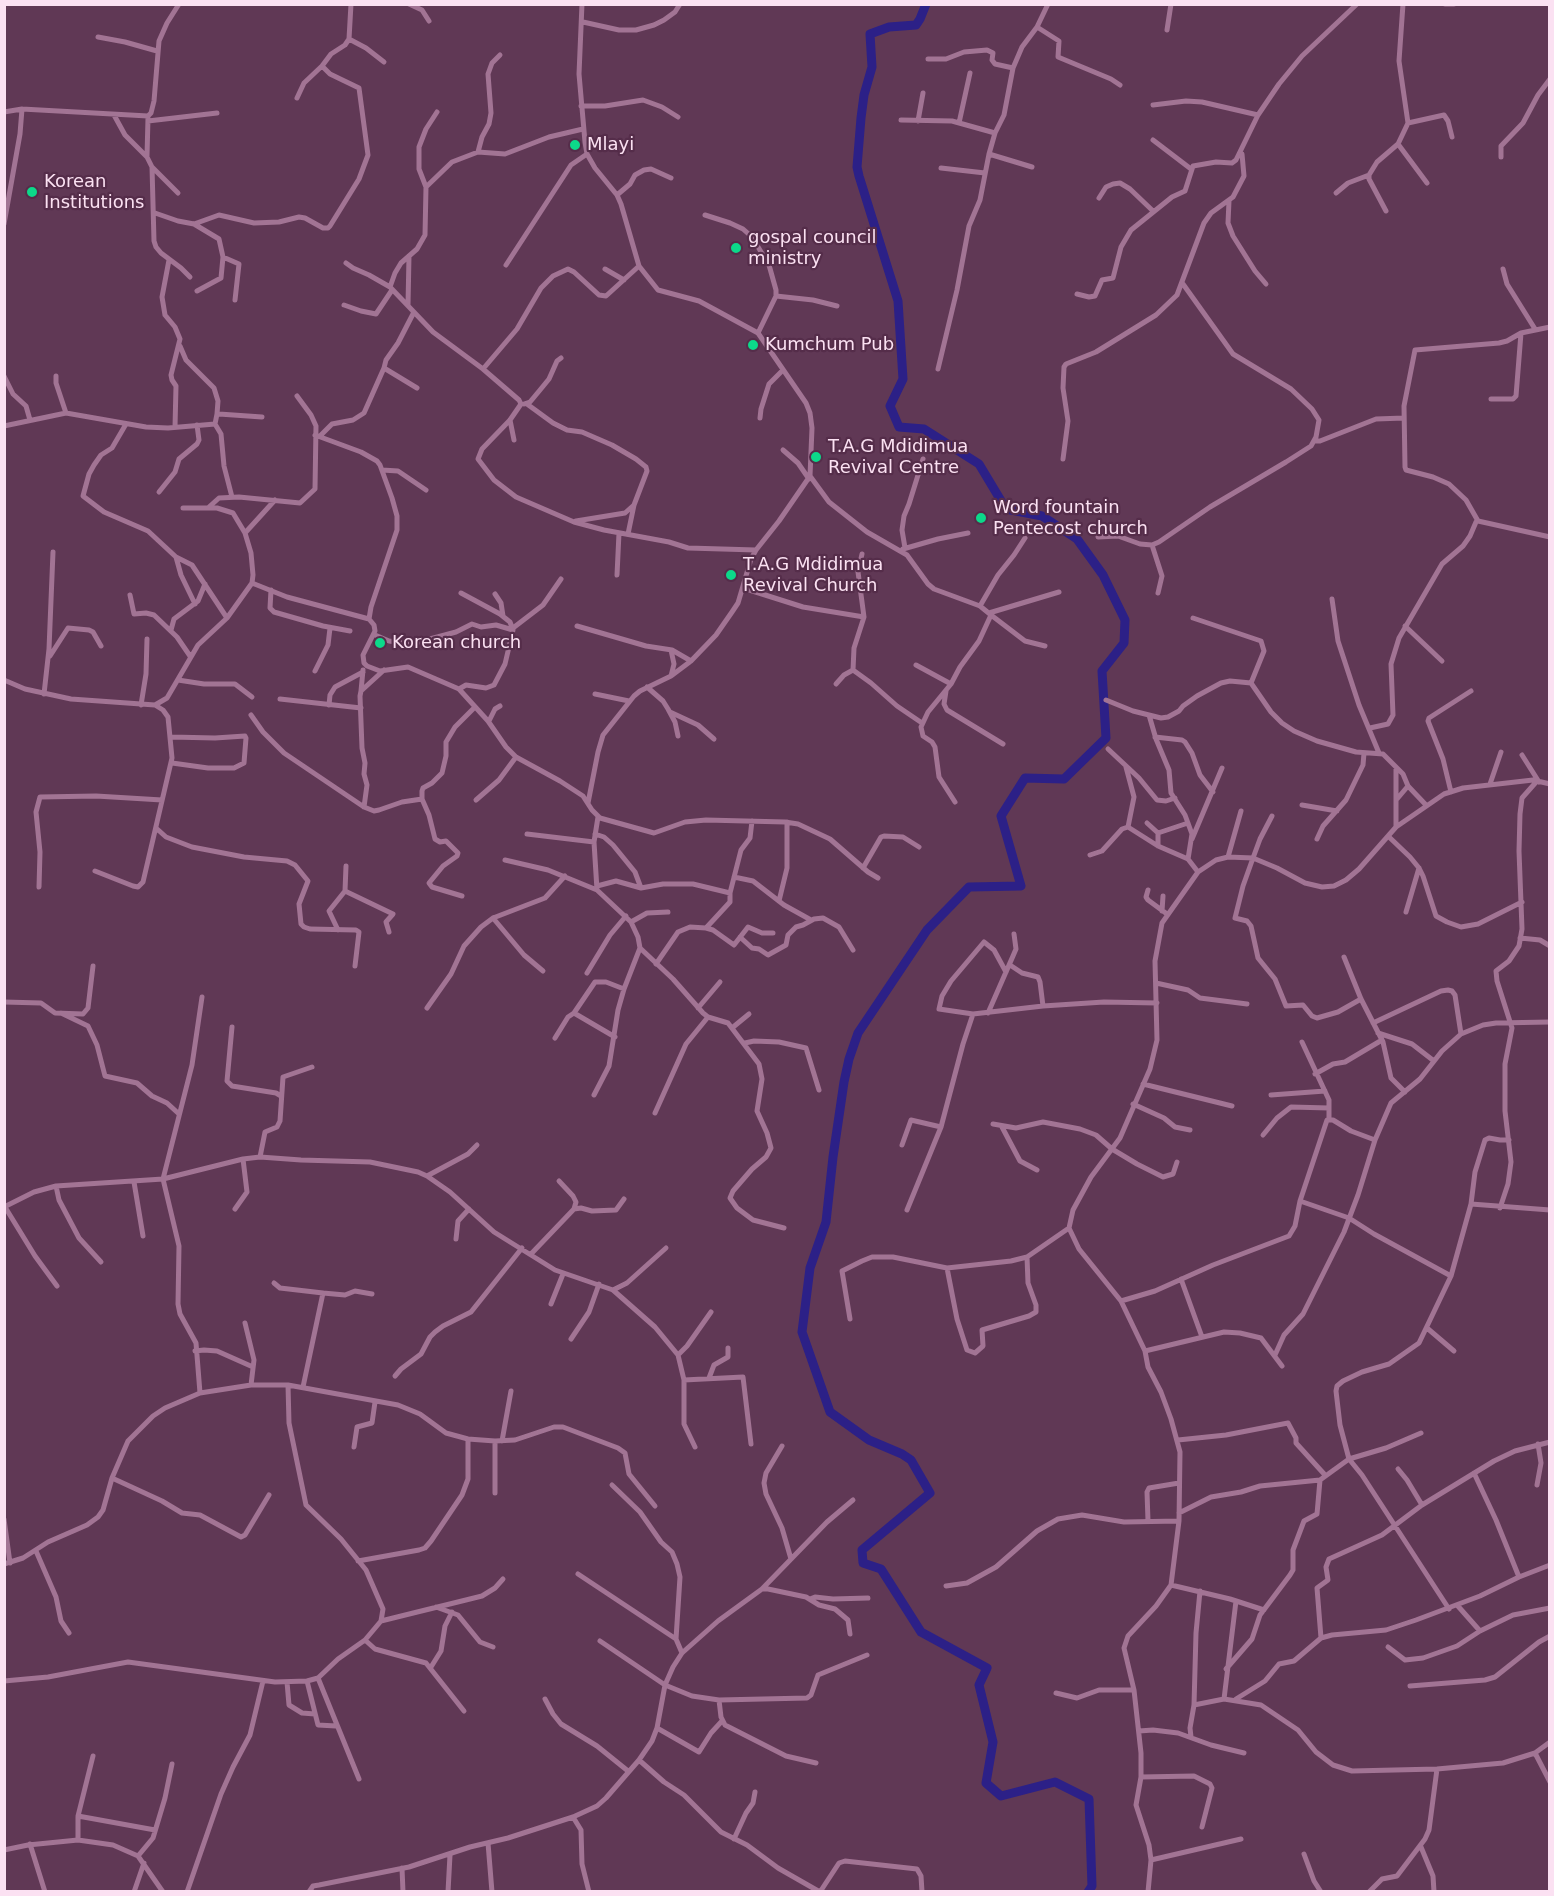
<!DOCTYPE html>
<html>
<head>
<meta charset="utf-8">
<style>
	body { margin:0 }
	#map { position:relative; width:1554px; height:1896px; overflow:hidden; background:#603855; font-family:"DejaVu Sans",sans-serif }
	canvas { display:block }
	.frame { position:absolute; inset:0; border:6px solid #fbe1f2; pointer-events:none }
</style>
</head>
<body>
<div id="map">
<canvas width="1554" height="1896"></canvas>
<div class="frame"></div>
</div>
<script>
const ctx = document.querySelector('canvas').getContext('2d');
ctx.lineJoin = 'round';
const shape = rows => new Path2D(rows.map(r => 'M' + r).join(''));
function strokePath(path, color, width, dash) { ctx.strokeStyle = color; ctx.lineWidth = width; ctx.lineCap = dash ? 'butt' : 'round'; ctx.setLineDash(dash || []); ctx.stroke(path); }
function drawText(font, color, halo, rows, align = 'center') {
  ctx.font = font + ' "DejaVu Sans",sans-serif'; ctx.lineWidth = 4.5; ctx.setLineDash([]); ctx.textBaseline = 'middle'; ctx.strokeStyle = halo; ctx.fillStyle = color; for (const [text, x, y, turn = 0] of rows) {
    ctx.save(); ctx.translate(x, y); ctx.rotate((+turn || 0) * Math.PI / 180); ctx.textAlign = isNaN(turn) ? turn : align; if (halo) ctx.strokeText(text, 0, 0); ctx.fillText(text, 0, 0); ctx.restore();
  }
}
strokePath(shape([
	[926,4,920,19,916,25,889,27,870,34,872,67,864,95,861,118,857,167,859,176,898,301,903,379,890,406,899,427,924,429,979,464,1006,509,1042,516,1077,539,1103,575,1125,620,1124,643,1102,671,1106,738,1064,779,1025,778,1001,816,1021,886,969,887,927,930,858,1033,849,1059,844,1082,833,1157,826,1222,810,1268,802,1332,830,1412,869,1440,902,1454,911,1460,930,1493,862,1550,863,1563,881,1569,921,1632,987,1668,979,1685,993,1742,986,1783,1001,1796,1055,1782,1089,1799,1092,1886,1088,1892]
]), '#2c2087', 9);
strokePath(shape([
	[409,4,422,10,429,21],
	[582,4,579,74,585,142,587,154,595,168,617,195,621,204,639,266,658,290,699,301,758,333,806,403,810,413,812,428,810,476,779,521,756,550,751,559,738,603,732,612,716,635,691,661,671,676,640,691,634,696,603,735,598,752,588,803],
	[1445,4,1454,4],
	[583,22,619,30,636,30,654,25,664,20,675,12,680,4],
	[1037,27,1059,41,1058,57,1111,79,1120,85],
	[1167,30,1171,4],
	[98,37,125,42,157,51],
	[349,39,366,48,384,62],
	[928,59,946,59,964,52,987,50,993,53,992,60,995,64,1013,68],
	[297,98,304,83,322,66],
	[1153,105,1186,101,1202,102,1258,115],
	[581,106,605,106,643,100,662,107,678,117],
	[4,112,22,109,148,116,151,113,154,101,159,41,167,23,179,4],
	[114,115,125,135,147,157,152,167,154,241,156,247,161,253,181,268,190,277],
	[901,120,952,121,995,133],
	[148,121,217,113],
	[918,121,923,93],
	[959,123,970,73],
	[1408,123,1444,115,1448,121,1452,137],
	[1153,140,1191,169],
	[1398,144,1427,183],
	[478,152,482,137,489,124,491,113,488,74,492,63,500,55],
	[989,154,1032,167],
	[147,156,148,118],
	[1501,157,1501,146,1523,123,1538,95,1550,79],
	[152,167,178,193],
	[941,168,985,173],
	[426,187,419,169,419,147,426,129,437,112],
	[1336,193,1348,183,1369,175],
	[617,195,630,184,635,175,644,170,651,169,671,178],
	[1099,198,1106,187,1113,184,1120,183,1130,189,1153,211],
	[1229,201,1228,223,1233,236,1255,271,1266,284],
	[1386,211,1369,179,1369,175,1377,162,1398,144,1408,123,1399,61,1403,4],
	[155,213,178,221,194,224,219,215,254,223,279,222,299,217,305,218,323,228,328,228,330,226,359,179,368,155,359,88,330,74,322,66,331,54,345,45,349,39,351,4],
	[705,215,730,223,743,229,752,237,769,265,776,290,776,296],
	[4,224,20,134,22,109],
	[194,224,219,239,223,257,221,278,197,291],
	[223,257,239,264,235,300],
	[169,260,162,297,165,315,175,327,180,339,171,375,172,380,176,386,175,427],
	[346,263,353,268,369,275,390,287,433,332,483,369],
	[506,265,571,165,587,154],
	[639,266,606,296,599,295,574,272,568,269,553,276,541,288,517,329,483,369,519,400,521,404,510,420,482,449,478,459,494,480,516,497,574,522,604,530,669,542,688,548,756,550],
	[605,269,624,280],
	[1503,269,1507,284,1535,329],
	[390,287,395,273,401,263,417,249,425,235,426,187,452,162,478,152,505,154,549,137,583,129],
	[1077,294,1089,297,1095,296,1102,280,1113,278,1121,247,1131,230,1172,197,1185,191,1193,166,1216,162,1232,163,1236,160,1258,115,1279,84,1302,56,1357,4],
	[344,305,361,311,376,314,392,290],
	[408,305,409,256],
	[414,312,398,343,386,360,384,368,417,388],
	[758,333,776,296,813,300,837,306],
	[180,346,186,360,214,388,218,401,217,414],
	[938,369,957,290,969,226,980,200,989,154,995,133,1004,115,1013,68,1022,47,1037,27,1048,4],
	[4,376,13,394,26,406,30,420],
	[56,376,56,383,66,413],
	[1491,399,1513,399,1516,396,1521,333],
	[524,404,530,402,540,390,549,379,557,361,561,358],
	[527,404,553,423,567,430,582,432,612,445,636,459,646,467,647,471,634,505,628,534],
	[760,418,761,409,769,384,783,370],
	[510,420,514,440],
	[126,424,112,448,101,455,94,465,89,474,83,496,104,512,148,531,176,557,192,565,227,618],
	[215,424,217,414,219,414,262,417],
	[4,426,66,413,146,427,168,428,215,424,221,434,224,466,232,497],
	[315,435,361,452,377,461,380,465,392,498,397,516,397,530,371,607,369,619],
	[320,436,332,424,353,420,364,413,384,368],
	[1315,441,1320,441,1376,419,1404,418],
	[783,450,798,463,809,479],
	[1063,459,1068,421,1063,388,1064,367,1066,364,1096,352,1156,315,1177,295,1204,223,1211,213,1233,197,1244,176,1242,154],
	[382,470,398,471,426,490],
	[810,476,829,502,867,532,907,555,928,584,934,589,980,606,991,615,979,641,960,667,951,684,928,712,921,727,923,736,932,742,935,747,939,777,955,802],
	[159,492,175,472,179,459,197,444,199,440,197,425],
	[209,507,219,498,239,497,300,503,315,489,316,426,311,415,297,396],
	[183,508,217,508,233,513,245,533,251,553,253,575,252,583],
	[576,521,625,513,634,505],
	[1478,521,1466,500,1449,484,1433,477,1406,470,1405,467,1404,406,1415,350,1499,343,1507,341,1521,333,1550,327],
	[245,533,275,500],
	[1098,537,1118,536,1140,544,1152,545,1159,542,1210,507,1286,462,1311,446,1316,437,1319,420,1312,409,1291,389,1233,354,1183,284],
	[1152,545,1162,576,1158,593],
	[905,548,902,530,904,516,909,504,923,459],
	[903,549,938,539,968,533],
	[176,557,181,575,195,604],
	[617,575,619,533],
	[743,588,803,607,864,617],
	[271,590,270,608,274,612,323,626,350,631],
	[495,594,501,603,503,616],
	[130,595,134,614,146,613,154,615,177,637,190,656],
	[1332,599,1338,641,1359,705,1379,753],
	[980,606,998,575,1014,555,1025,538],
	[989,613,1059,592],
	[991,615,1025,641,1045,646],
	[1193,618,1261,641,1264,651,1251,683],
	[577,626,646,646,672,650,691,661],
	[1405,626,1442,661],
	[513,628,543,605,561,579],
	[171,630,174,619,198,601,205,584],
	[375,635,389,641,411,644,456,632,472,624,481,627,496,625,513,630],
	[50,656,68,628,89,630,93,632,101,646],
	[916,665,951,684],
	[853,670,854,648,864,617,858,572,862,554],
	[315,671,328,645,330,628],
	[671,676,674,664,671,650],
	[4,680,25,689,71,699,155,705,167,698,198,645,227,618,252,583,287,597,369,619,374,625,375,631,363,655,364,663,367,666,380,671,408,667,459,689,488,721,506,747,516,757,560,781,583,796,592,810,600,818,654,833,685,822,706,820,785,822,798,824,830,839,868,872,878,878],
	[178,680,204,684,235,684,252,697],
	[836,684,844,675,853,670,871,683,897,706,922,723],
	[647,687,663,701,668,709,675,722,678,736],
	[459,689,466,685,486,688,494,685,505,664,513,630,510,622,500,614,461,593],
	[361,691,363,670],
	[946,691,944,704,947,710,1003,744],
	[44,694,49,649,53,552],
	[595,694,629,701],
	[280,699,361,708],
	[1106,700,1133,711,1161,718,1168,717,1179,711,1183,706,1197,696,1221,683,1230,681,1251,683,1271,712,1282,723,1294,731,1317,741,1356,752,1383,754,1403,774,1408,786,1426,805],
	[141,705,146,674,147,639],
	[329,705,330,695,335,687,363,672],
	[670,712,698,725,714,739],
	[251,715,263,732,284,753,364,807,374,811,379,810,402,802,422,799],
	[1149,715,1156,739,1169,770,1171,793,1185,815,1192,834,1188,859],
	[489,721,495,709,500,706],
	[1370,728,1388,724,1393,715,1391,664,1399,638,1442,564,1463,546,1470,536,1476,522,1478,521,1550,537],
	[171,737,215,738,245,736,246,738,244,763,234,768,208,768,172,763],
	[1155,737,1182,740,1185,742,1192,753,1200,775,1213,792],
	[1108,749,1139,778,1157,800,1166,801,1175,798],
	[1522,755,1539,782],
	[1126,767,1134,797,1128,827,1158,846,1188,859,1198,872],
	[1490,784,1501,752],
	[1451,792,1443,759,1428,721,1429,718,1471,691],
	[1397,799,1408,786],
	[476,800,499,780,516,757],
	[1302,805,1337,811],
	[364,807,367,785,364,774,365,763,362,748,360,696,361,691,384,670],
	[1272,816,1260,839,1253,858,1243,886,1235,918,1247,921,1251,926,1258,958,1275,979,1286,1006,1303,1005,1312,1016,1317,1018,1338,1012,1361,999],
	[598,817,594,842,597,890,631,922,638,937,640,948,673,979,703,1013,708,1017,728,1023,759,1064,762,1079,757,1111,767,1133,771,1148,766,1157,752,1169,733,1191,730,1198,737,1208,753,1220,784,1228],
	[1147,823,1158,833,1158,846],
	[1396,827,1396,767],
	[156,828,166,837,192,847,244,857,287,861,295,865,308,881,299,904,301,924,304,927,310,929,356,930,359,932,355,966],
	[1158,833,1188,823],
	[527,834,594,842],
	[595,834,604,837,613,845,635,872,641,888],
	[1388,836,1410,857,1419,868,1423,876,1436,916,1447,922,1461,927,1478,924,1522,902],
	[1192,839,1222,768],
	[1317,839,1323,826,1346,800,1363,765,1364,753],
	[1090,855,1102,851,1122,829,1128,827],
	[1228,857,1241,811],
	[505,860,548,870,597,890],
	[863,868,881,837,884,836,903,837,919,847],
	[95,871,133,886,138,887,143,882,172,758,168,717,163,710,155,705],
	[734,877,753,881,784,905,811,920],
	[597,886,616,881,641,888,663,884,693,884,730,893],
	[39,887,40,852,36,812,40,797,96,796,162,800],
	[1148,890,1146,897,1148,900,1167,914],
	[345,891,393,914,386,922,389,932],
	[462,896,432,887,429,883,443,866,457,856,458,853,446,841,440,842,435,839,429,815,422,799,422,791,423,788,432,783,442,773,446,756,446,742,455,727,475,707],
	[779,901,787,868,787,822],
	[1162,911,1163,896],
	[1406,912,1419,868],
	[493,918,524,955,543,971],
	[631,922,647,913,668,912],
	[706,928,730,902,730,893,741,850,750,838,752,821],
	[338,930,329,911,345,891,346,866],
	[740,937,752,948,759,949,768,955,786,945,788,935,796,927,803,925,814,919,823,918,839,927,853,950],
	[1520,938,1540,940,1550,946],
	[1344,957,1361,999,1383,1042,1391,1078,1405,1092],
	[656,964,678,932,690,927,706,928,713,930,734,945,748,927,762,933,773,933],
	[1010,965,1022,973,1038,977,1040,982,1043,1006],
	[587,973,610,935,626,916],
	[1156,983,1188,990,1200,998,1247,1004],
	[4,1002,41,1003,55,1013,83,1014,88,1008,93,966],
	[427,1008,451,974,464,946,481,927,493,918,545,898,565,876],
	[698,1008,720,982],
	[61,1013,88,1026,97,1045,105,1076,137,1083,152,1096,167,1103,179,1114],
	[574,1013,595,982,606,982,624,989],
	[988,1013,1013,956,1016,949,1014,934],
	[973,1014,939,1009,942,996,951,981,984,942,994,950,1006,972],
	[1373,1023,1441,991,1448,990,1452,991,1455,995,1461,1034],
	[232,1027,227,1081,232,1086,276,1093,281,1096],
	[732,1028,749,1014],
	[1378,1033,1412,1044,1434,1061],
	[555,1038,568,1017,574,1013,615,1037],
	[1302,1042,1329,1100,1329,1119],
	[745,1043,754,1041,779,1042,806,1048,819,1090],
	[1315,1074,1333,1064,1345,1062,1382,1040],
	[1143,1084,1232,1106],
	[594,1095,609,1066,618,1010,624,989,640,948],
	[1271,1095,1325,1091],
	[1133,1104,1164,1118,1175,1127,1190,1130],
	[655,1113,686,1044,708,1017],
	[993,1124,1016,1128,1043,1122,1080,1129,1096,1135,1112,1149,1137,1164,1163,1177,1173,1174,1177,1162],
	[1002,1127,1020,1161,1037,1170],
	[1263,1135,1277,1118,1291,1107,1329,1108],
	[902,1145,911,1120,941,1127],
	[260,1157,265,1132,277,1127,280,1121,283,1077,312,1067],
	[427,1176,468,1154,477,1145],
	[134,1182,143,1236],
	[56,1186,59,1200,79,1238,101,1262],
	[1300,1201,1349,1218,1374,1234,1451,1276],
	[1471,1204,1475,1172,1485,1140,1489,1138,1500,1140,1509,1140],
	[4,1207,34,1192,56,1186,163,1179,243,1159,260,1157,301,1160,370,1162,418,1172,427,1176,450,1192,494,1232,555,1270,613,1290,655,1327,678,1355,684,1380,684,1424,695,1447],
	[5,1207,35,1256,57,1286],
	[1500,1208,1508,1184,1511,1162,1505,1111,1505,1064,1512,1028,1497,981,1496,971,1509,961,1519,946,1522,929,1519,851,1520,814,1522,798,1537,781],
	[235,1209,247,1192,243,1159],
	[574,1209,581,1208,592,1211,616,1210,624,1199],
	[907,1210,941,1127,963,1044,973,1014,1043,1006,1104,1002,1157,1003],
	[456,1239,458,1221,469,1209],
	[531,1254,574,1209,576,1202,573,1196,559,1181],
	[947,1268,957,1319,967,1350,975,1353,983,1346,982,1330,1029,1316,1036,1312,1036,1305,1028,1283,1027,1257],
	[1181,1279,1202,1337],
	[274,1283,280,1288,323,1293,345,1295,355,1291,372,1294],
	[613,1290,627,1283,666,1248],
	[1121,1301,1155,1291,1213,1265,1289,1236,1295,1226,1300,1201,1327,1120,1333,1120,1351,1131,1375,1140],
	[551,1304,563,1274],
	[850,1319,842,1271,862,1261,872,1257,893,1257,947,1268,1011,1261,1027,1257,1069,1228],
	[245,1323,254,1360,251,1385],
	[1427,1328,1454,1351],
	[571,1339,589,1312,599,1284],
	[195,1351,204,1350,217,1351,253,1367],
	[1145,1351,1224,1332,1240,1333,1261,1338,1282,1366],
	[678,1355,687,1346,711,1312],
	[1275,1355,1284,1335,1303,1314,1344,1232,1358,1195,1375,1140,1391,1103,1420,1079,1442,1051,1461,1034,1483,1025,1496,1023,1550,1022],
	[395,1376,401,1369,421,1354,430,1337,435,1332,443,1326,471,1312,522,1248],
	[709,1378,714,1365,728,1357,728,1348],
	[684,1380,743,1377,751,1444],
	[303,1387,323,1293],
	[200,1393,196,1343,180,1314,178,1304,179,1246,163,1179,192,1065,202,997],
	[1178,1440,1226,1435,1288,1423,1296,1438,1296,1443,1325,1475],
	[502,1441,511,1391],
	[782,1446,766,1473,764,1483,766,1494,782,1528,791,1559],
	[354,1447,357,1427,372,1423,375,1402],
	[1398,1469,1407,1480,1422,1505],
	[1474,1473,1496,1520,1519,1577],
	[112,1478,162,1501,182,1513,200,1515,241,1537,245,1535,269,1495],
	[612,1485,640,1512,661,1542,672,1552,677,1564,680,1577,676,1639,682,1653],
	[1537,1485,1541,1463,1538,1444],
	[495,1493,495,1441],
	[1179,1513,1211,1497,1241,1492,1260,1486,1320,1480],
	[4,1519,10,1563],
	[1148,1521,1147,1492,1149,1488,1179,1483],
	[36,1551,56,1597,61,1621,69,1633],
	[358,1561,419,1550,425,1548,431,1541,462,1495,468,1479,468,1439],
	[4,1564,23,1558,48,1542,87,1525,98,1517,103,1510,112,1478,128,1441,153,1416,165,1408,200,1393,251,1385,288,1385,398,1405,420,1414,446,1433,468,1439,495,1441,515,1440,554,1427,563,1427,618,1448,625,1453,629,1474,655,1506],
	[578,1574,676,1639],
	[1171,1585,1230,1599,1264,1610],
	[946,1586,967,1583,996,1567,1037,1531,1058,1519,1082,1515,1124,1522,1179,1521],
	[762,1589,827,1522,853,1500],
	[810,1599,815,1597,833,1599,868,1598],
	[1457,1605,1480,1631],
	[436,1607,458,1615,480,1642,493,1647],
	[1449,1609,1362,1475,1349,1459,1340,1425,1336,1391,1337,1386,1343,1381,1362,1372,1389,1364,1419,1343,1451,1276,1471,1204,1550,1210],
	[381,1621,482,1596,495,1588,503,1579],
	[1321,1638,1317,1588,1328,1580,1326,1567,1329,1559,1382,1535,1422,1505,1494,1461,1515,1451,1550,1442],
	[365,1640,375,1649,426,1663,464,1711],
	[600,1641,665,1685,692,1696,719,1700,807,1698,811,1695,818,1675,867,1655],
	[1388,1647,1405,1660,1423,1658,1457,1646,1480,1631,1513,1615,1550,1608],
	[431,1667,441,1651,445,1626,452,1612],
	[1226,1669,1252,1639,1260,1615,1290,1575,1293,1570,1293,1550,1304,1521,1317,1514,1320,1480,1349,1459,1386,1448,1421,1433],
	[318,1678,359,1779],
	[4,1681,48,1677,128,1662,275,1682,307,1681,318,1678,338,1659,365,1640,381,1621,383,1609,366,1570,341,1539,306,1505,289,1423,288,1385],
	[307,1681,318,1725,336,1726],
	[287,1682,289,1705,302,1713,315,1714],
	[1410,1686,1485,1680,1495,1677,1539,1642,1550,1636],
	[1056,1693,1077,1698,1099,1690,1134,1690],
	[545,1699,553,1714,561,1724,597,1746,628,1771],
	[1224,1699,1236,1601],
	[1236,1699,1265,1681,1279,1664,1294,1661,1321,1638,1332,1635,1386,1630,1416,1620,1480,1596,1519,1577,1550,1565],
	[719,1700,721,1717,725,1725,786,1756,816,1763],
	[1194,1705,1224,1699,1261,1705,1298,1730,1316,1752,1333,1765,1352,1771,1437,1769,1503,1763,1535,1753,1550,1742],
	[657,1728,699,1752,711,1733,722,1721],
	[1139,1731,1153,1730,1178,1733,1211,1745,1244,1753],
	[1191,1737,1190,1728,1194,1705,1196,1633,1200,1591],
	[1535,1753,1550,1782],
	[639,1760,664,1782,684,1795,721,1832,747,1845,778,1868,820,1892],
	[1141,1777,1194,1776,1210,1784,1212,1788,1202,1827],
	[78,1816,155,1830],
	[573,1817,581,1830,582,1864,589,1892],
	[734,1839,746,1813,753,1803,755,1792],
	[78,1840,78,1816,93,1756],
	[488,1843,492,1892],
	[30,1844,45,1892],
	[1421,1847,1433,1876,1434,1892],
	[4,1850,28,1845,78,1840,113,1845,138,1856,163,1892],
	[1304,1854,1314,1881,1321,1892],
	[138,1856,153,1838,165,1798,172,1764],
	[1151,1860,1241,1839],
	[402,1868,403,1892],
	[134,1892,144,1863],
	[187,1892,221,1794,233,1767,250,1735,263,1681],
	[309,1892,313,1886,319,1885,409,1867,470,1847,508,1838,573,1817,597,1806,606,1798,639,1760,652,1741,657,1728,665,1685,673,1667,682,1653,718,1621,762,1589,768,1589,806,1597,819,1605,835,1609,848,1620,850,1634],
	[448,1892,450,1855],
	[820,1892,839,1863,845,1861,917,1869,921,1876,922,1892],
	[1148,1892,1151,1860,1149,1845,1136,1805,1141,1777,1141,1753,1134,1690,1124,1648,1128,1636,1156,1606,1171,1585,1179,1521,1180,1452,1171,1419,1161,1392,1148,1367,1145,1351,1121,1301,1079,1249,1069,1228,1073,1210,1091,1177,1120,1138,1150,1069,1157,1040,1155,961,1162,923,1198,872,1216,860,1228,857,1253,858,1277,868,1305,883,1322,887,1334,886,1346,880,1359,869,1396,827,1444,794,1463,788,1533,780,1550,784],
	[1369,1892,1382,1879,1397,1876,1425,1839,1429,1830,1437,1769]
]), '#a27494', 5);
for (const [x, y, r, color] of [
	[575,145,6,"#0cd98a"],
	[32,192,6,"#0cd98a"],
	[736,248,6,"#0cd98a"],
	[753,345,6,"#0cd98a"],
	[816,457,6,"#0cd98a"],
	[981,518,6,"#0cd98a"],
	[731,575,6,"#0cd98a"],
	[380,643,6,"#0cd98a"]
]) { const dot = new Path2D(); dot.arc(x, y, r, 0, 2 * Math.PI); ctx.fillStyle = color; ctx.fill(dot); strokePath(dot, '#552d4a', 2); }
drawText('18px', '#fbe1f2', '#552d4a', [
	["Mlayi",587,145],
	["Korean",44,182],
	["Institutions",44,203],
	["gospal council",748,238],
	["ministry",748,259],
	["Kumchum Pub",765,345],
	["T.A.G Mdidimua",828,447],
	["Revival Centre",828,468],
	["Word fountain",993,508],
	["Pentecost church",993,529],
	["T.A.G Mdidimua",743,565],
	["Revival Church",743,586],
	["Korean church",392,643]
], 'left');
</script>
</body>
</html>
